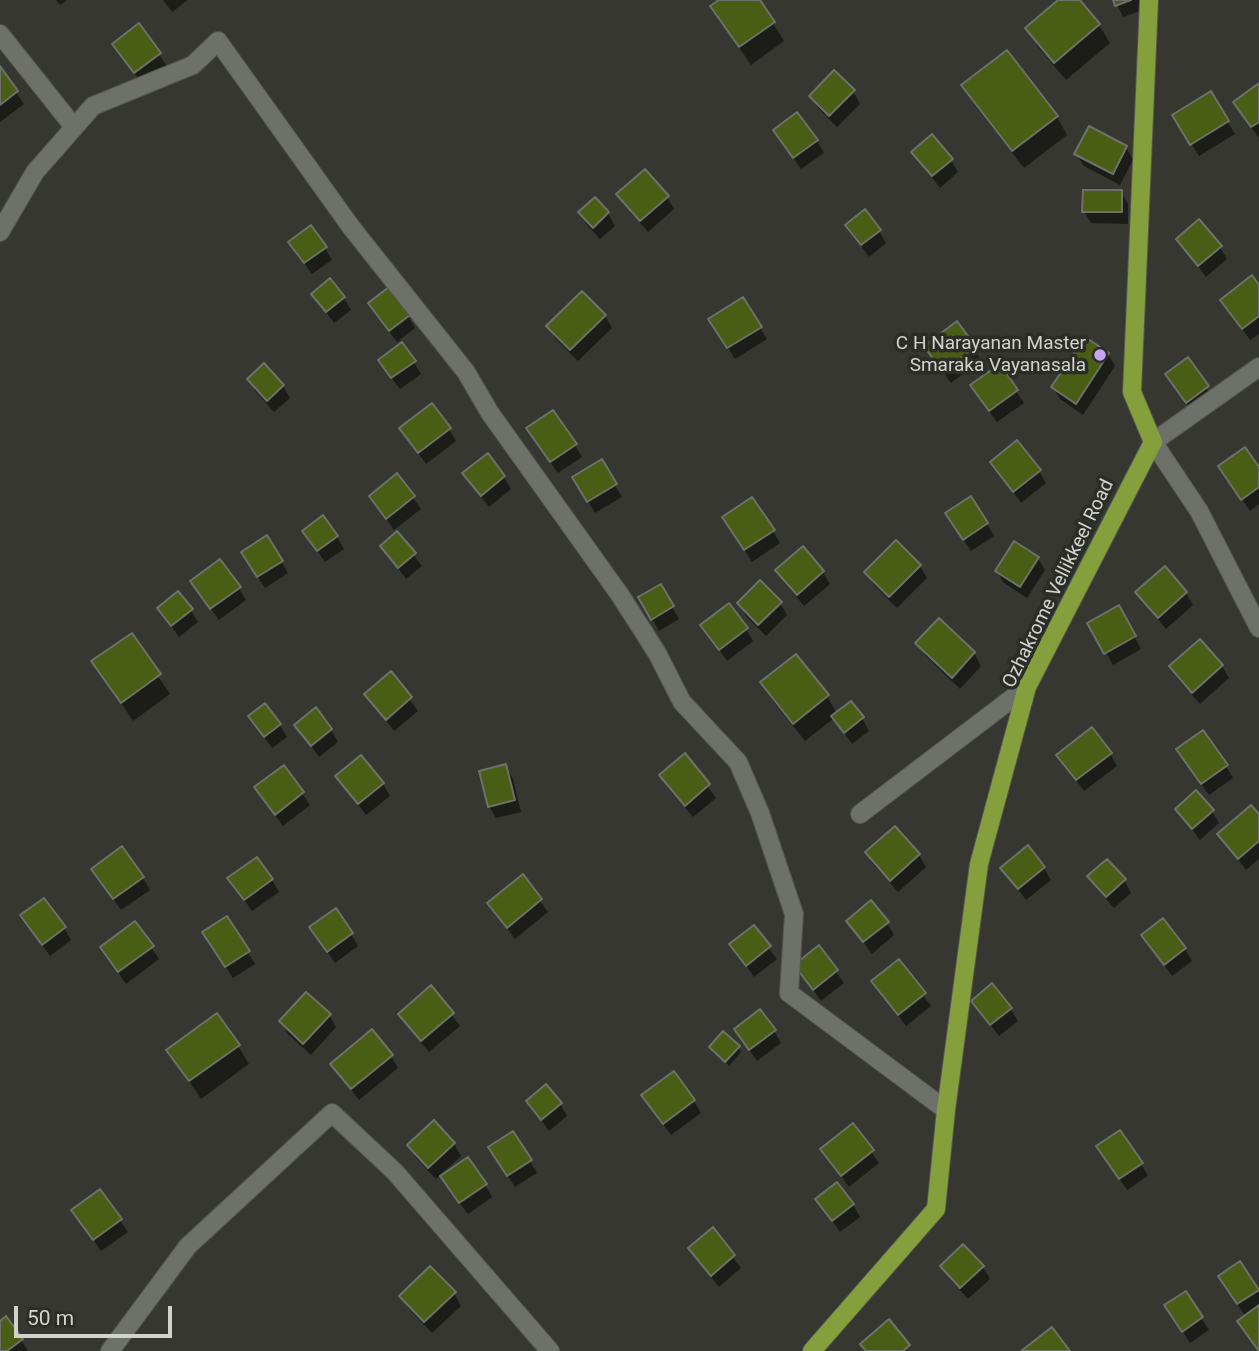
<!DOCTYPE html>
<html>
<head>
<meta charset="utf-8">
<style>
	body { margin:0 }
	#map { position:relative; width:1259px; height:1351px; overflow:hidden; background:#353730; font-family:Roboto,sans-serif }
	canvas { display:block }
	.scale { position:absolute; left:14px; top:1306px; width:158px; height:32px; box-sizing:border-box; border:4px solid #d2d3cf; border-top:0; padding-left:9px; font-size:21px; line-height:24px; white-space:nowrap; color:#d2d3cf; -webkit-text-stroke:5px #2b2d26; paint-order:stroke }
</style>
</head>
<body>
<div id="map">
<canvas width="1259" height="1351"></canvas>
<div class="scale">50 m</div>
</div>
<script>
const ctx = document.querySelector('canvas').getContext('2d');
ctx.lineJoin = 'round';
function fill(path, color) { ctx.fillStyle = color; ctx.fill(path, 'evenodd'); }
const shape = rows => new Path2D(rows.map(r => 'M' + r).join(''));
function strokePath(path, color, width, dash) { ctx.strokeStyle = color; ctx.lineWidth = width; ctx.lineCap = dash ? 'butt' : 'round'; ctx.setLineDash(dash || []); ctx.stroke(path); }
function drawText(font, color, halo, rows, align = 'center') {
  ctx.font = font + ' Roboto,sans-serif'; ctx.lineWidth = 7; ctx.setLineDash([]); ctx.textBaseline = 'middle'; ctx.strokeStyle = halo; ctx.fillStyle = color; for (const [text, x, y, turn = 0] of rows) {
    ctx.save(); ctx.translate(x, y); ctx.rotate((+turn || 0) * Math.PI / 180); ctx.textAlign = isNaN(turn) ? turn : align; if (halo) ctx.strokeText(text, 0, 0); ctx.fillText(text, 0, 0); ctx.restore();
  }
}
fill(shape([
	[56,0,67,0,60,5],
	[163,0,188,0,172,12],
	[722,0,758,0,784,41,751,65,712,7],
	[1060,0,1078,0,1099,25,1110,43,1066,80,1038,47,1027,28],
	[1115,0,1146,0,1149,8,1123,17],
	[139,26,167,66,142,84,114,44],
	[0,69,24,104,0,122],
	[1259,85,1259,138,1242,115],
	[964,86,1057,117,1067,135,1024,168,974,104],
	[853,91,860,104,837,127,818,108,811,96],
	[1210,93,1235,134,1199,156,1174,115],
	[775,131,817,141,824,153,801,169],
	[1126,147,1133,160,1120,185,1084,166,1076,154],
	[913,152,951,160,958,172,940,188],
	[1121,192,1128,204,1128,224,1091,223,1084,211],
	[619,194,667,197,674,209,648,232,626,206],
	[594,199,608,213,615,226,600,239,587,225,580,213],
	[847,226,879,231,886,243,869,257],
	[1178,239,1220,247,1227,259,1206,277],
	[290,243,325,248,332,260,312,274],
	[1259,288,1259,334,1250,340,1222,300],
	[313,294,344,298,351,310,334,323],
	[743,300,767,339,735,359,718,332],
	[377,315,408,316,415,328,397,342],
	[605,316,612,328,578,361,556,339,549,326],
	[926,347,974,348,981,360,951,383],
	[1108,354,1115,366,1083,415,1060,399,1053,387],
	[1187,360,1214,399,1194,414,1167,374],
	[414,362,421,374,400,389,387,372],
	[999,366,1024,403,997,422,979,397],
	[249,380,283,386,290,398,274,412,256,392],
	[401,428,449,429,456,441,426,464],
	[535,441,575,445,582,457,558,473],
	[601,462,622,497,595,513,575,478],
	[992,462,1039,471,1046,483,1021,503],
	[1259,470,1259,504,1250,511,1227,478],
	[465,474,504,477,511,489,489,507],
	[397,476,421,509,394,530,371,496],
	[987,524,994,536,971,551,954,526],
	[731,529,773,531,780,543,752,562],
	[304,531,337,537,344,549,325,562],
	[397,533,422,566,406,579,382,546],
	[803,548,823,572,830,584,804,606,784,582,777,570],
	[1038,558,1045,570,1027,598,1004,583,997,571],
	[281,561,288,573,265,588,250,565],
	[920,566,927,578,897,608,874,585,867,572],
	[192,582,239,588,246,600,219,620],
	[660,586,679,619,659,631,640,598],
	[1138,592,1186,593,1193,605,1166,629,1145,604],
	[780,603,787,615,766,636,746,616,739,604],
	[1119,608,1141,649,1113,665,1090,624],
	[159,609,191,610,198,622,179,637],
	[939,621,974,653,981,666,960,689,925,655,918,643],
	[702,625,746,629,753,641,727,661],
	[131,636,170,694,133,721,94,662],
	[796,656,827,696,837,714,862,718,869,731,852,744,834,718,805,741,773,701,762,682],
	[1222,666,1229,678,1200,704,1178,679,1171,667],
	[390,674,418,711,394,731,366,694],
	[250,717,280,725,287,737,272,748],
	[296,725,331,730,338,742,319,757],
	[1178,750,1226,766,1233,778,1209,795],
	[1110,753,1117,766,1084,791,1058,755],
	[685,756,716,798,693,817,668,788,661,776],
	[506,766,513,779,521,812,496,818,489,806],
	[284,767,310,805,283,826,263,799],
	[337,776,383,784,390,796,366,815],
	[1177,809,1212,811,1219,823,1200,840],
	[1259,817,1259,859,1246,870,1219,834],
	[895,828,919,855,926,867,898,892,874,865,867,853],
	[1003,868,1044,868,1051,880,1026,900],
	[93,870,143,878,150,890,121,910],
	[522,877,548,912,515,939,489,903],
	[1090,877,1124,880,1131,893,1114,908,1097,889],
	[230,879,272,880,279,892,252,911],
	[22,916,64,928,71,940,50,956],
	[226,918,255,964,233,978,211,944],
	[848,921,887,923,894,935,872,954],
	[135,924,159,959,126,984,102,948],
	[754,928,777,959,754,977,732,945],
	[351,934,358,946,335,963,319,940],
	[1143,936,1185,949,1192,961,1172,976],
	[819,948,844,983,821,1001,796,966],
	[899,962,931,1006,906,1026,873,981],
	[431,988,460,1026,429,1052,407,1026,400,1014],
	[973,1002,1011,1009,1018,1021,999,1036],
	[329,1015,336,1027,311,1055,288,1034,281,1022],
	[774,1031,781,1043,757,1061,743,1041],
	[238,1046,249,1064,201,1099,168,1050],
	[711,1047,738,1047,741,1052,729,1066],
	[391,1056,398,1068,359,1100,332,1064],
	[528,1101,560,1104,567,1116,549,1131],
	[694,1101,701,1113,671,1135,651,1108],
	[853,1126,879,1163,849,1187,822,1149],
	[512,1133,537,1173,515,1187,497,1160],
	[454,1144,461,1156,436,1179,416,1158,409,1146],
	[1105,1158,1141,1164,1148,1176,1127,1190],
	[485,1185,492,1197,468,1214,449,1189],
	[100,1192,128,1232,101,1251,74,1211],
	[817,1199,853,1205,860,1217,840,1232],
	[712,1230,741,1268,719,1287,690,1249],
	[1239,1263,1259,1292,1259,1350,1247,1333,1246,1317,1227,1289],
	[942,1266,983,1267,990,1279,968,1299,949,1278],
	[454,1293,461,1306,432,1333,409,1309,402,1297],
	[1185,1293,1209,1330,1190,1343,1174,1318],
	[0,1323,21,1340,28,1351,0,1351]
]), '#0007');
const building = shape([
	[719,0,760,0,775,22,739,47,710,6,719,0],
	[1058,0,1080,0,1100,24,1054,63,1025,28,1058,0],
	[1113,0,1131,0,1115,6,1113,0],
	[139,23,161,53,134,73,112,44,139,23],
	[1007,50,1058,116,1012,151,961,85,1007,50],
	[0,66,18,91,0,105,0,66],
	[834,70,855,90,829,116,809,96,834,70],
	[1259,83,1259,122,1251,127,1233,102,1259,83],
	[1211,91,1229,121,1190,145,1172,115,1211,91],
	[797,112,818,140,793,158,773,130,797,112],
	[1089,126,1127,146,1113,174,1074,154,1089,126],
	[932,134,953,159,932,176,911,152,932,134],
	[645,169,669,196,640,221,616,194,645,169],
	[1083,190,1122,190,1122,212,1082,212,1083,190],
	[595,197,609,212,593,228,578,212,595,197],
	[865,209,881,230,861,245,845,225,865,209],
	[1199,219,1222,246,1198,266,1176,239,1199,219],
	[311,225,327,247,304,263,288,242,311,225],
	[1252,275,1259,285,1259,316,1242,329,1220,300,1252,275],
	[330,278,345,297,326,312,311,294,330,278],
	[389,287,410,315,389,331,368,303,389,287],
	[582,291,606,315,570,350,546,326,582,291],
	[743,297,762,327,727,348,708,319,743,297],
	[957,321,976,347,942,372,924,346,957,321],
	[1085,337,1109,353,1076,404,1051,387,1085,337],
	[402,342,416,361,391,378,378,360,402,342],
	[1188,357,1209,386,1186,403,1165,374,1188,357],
	[264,363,284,385,267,401,247,379,264,363],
	[1000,364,1018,390,989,411,970,385,1000,364],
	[432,403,451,428,418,453,399,428,432,403],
	[553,410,577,444,550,462,526,428,553,410],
	[1017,440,1041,470,1013,492,990,462,1017,440],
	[1245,447,1259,467,1259,487,1241,500,1218,466,1245,447],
	[488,453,505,476,481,496,462,473,488,453],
	[602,459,617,484,587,502,572,477,602,459],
	[397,473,415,496,386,519,369,496,397,473],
	[971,496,988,523,963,540,945,513,971,496],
	[752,497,775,530,744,550,722,517,752,497],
	[323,515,338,536,317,551,302,531,323,515],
	[397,531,416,553,398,568,380,546,397,531],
	[267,535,283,561,257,577,241,552,267,535],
	[896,540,921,565,889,597,864,572,896,540],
	[1014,541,1039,557,1020,587,995,571,1014,541],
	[803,546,824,571,797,595,775,570,803,546],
	[220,559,241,587,210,609,190,581,220,559],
	[1165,566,1187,592,1158,618,1135,592,1165,566],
	[760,580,782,602,758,625,737,603,760,580],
	[661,584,674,606,651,620,638,597,661,584],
	[178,591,193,609,171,626,157,608,178,591],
	[729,603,748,628,719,650,700,625,729,603],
	[1119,605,1136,636,1104,654,1087,623,1119,605],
	[939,618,975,652,952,678,915,643,939,618],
	[132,633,161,674,121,703,91,661,132,633],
	[1200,639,1223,665,1192,693,1169,666,1200,639],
	[796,654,829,695,793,724,760,682,796,654],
	[391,671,412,697,386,720,364,694,391,671],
	[851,701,864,717,844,733,831,716,851,701],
	[265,703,281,724,264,737,248,716,265,703],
	[316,707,332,729,311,746,294,725,316,707],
	[1092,727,1112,753,1076,780,1056,755,1092,727],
	[1203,730,1228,765,1201,784,1176,749,1203,730],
	[685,753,710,784,685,806,659,775,685,753],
	[361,755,384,783,358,804,335,776,361,755],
	[506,764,515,800,488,807,479,771,506,764],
	[284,765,304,792,275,815,254,787,284,765],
	[1196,790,1214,810,1192,829,1175,809,1196,790],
	[1251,805,1259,814,1259,841,1238,859,1217,834,1251,805],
	[895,826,920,854,890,881,865,852,895,826],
	[1028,845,1045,867,1018,889,1000,868,1028,845],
	[122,846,144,877,113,899,91,869,122,846],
	[257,857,273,879,244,900,227,878,257,857],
	[1107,859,1126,879,1106,897,1087,876,1107,859],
	[523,874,542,899,507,928,487,903,523,874],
	[44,898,66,927,42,945,20,915,44,898],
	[871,900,889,922,863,942,846,921,871,900],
	[336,908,353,933,327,952,309,927,336,908],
	[227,916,250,951,225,967,202,932,227,916],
	[1163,918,1186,948,1164,965,1141,935,1163,918],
	[135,921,154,946,118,972,100,947,135,921],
	[754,925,771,946,746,966,729,944,754,925],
	[819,945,838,970,813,990,794,965,819,945],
	[899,959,926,993,898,1015,871,981,899,959],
	[992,983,1012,1008,990,1025,971,1001,992,983],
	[431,985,454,1013,421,1041,398,1014,431,985],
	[306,992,331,1014,303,1044,279,1021,306,992],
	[760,1009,776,1030,749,1050,734,1029,760,1009],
	[217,1013,240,1045,189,1081,166,1050,217,1013],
	[372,1029,393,1055,351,1089,330,1064,372,1029],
	[723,1031,740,1046,725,1062,709,1047,723,1031],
	[674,1071,695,1100,663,1124,641,1095,674,1071],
	[546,1084,562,1103,541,1120,526,1101,546,1084],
	[434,1120,455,1143,428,1168,407,1145,434,1120],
	[853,1123,874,1150,841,1176,820,1149,853,1123],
	[1120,1130,1143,1163,1119,1179,1096,1146,1120,1130],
	[513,1131,532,1160,507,1176,488,1147,513,1131],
	[468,1157,487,1184,459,1203,440,1176,468,1157],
	[837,1182,854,1204,832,1221,815,1199,837,1182],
	[100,1189,122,1219,93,1240,71,1210,100,1189],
	[713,1227,735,1255,711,1276,688,1248,713,1227],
	[963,1244,984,1266,960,1288,940,1266,963,1244],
	[1240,1261,1259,1290,1237,1304,1218,1276,1240,1261],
	[430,1266,456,1292,424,1322,399,1296,430,1266],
	[1186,1291,1203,1317,1182,1332,1164,1305,1186,1291],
	[1259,1305,1259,1349,1258,1350,1237,1321,1259,1305],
	[6,1316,23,1339,7,1351,0,1351,0,1321,6,1316],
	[889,1319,910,1345,903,1351,866,1351,860,1344,889,1319],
	[1052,1327,1070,1351,1021,1351,1052,1327]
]);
fill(building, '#495d14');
strokePath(building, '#6e716a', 2);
const minor = shape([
	[0,34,74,127],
	[0,232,35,172,93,106,193,65,218,41,351,227,466,372,490,413,620,595,657,653,682,702,738,762,760,813,794,914,789,993,946,1110],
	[1259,367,1153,442,1199,511,1259,628],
	[860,814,1027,687],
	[110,1351,188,1246,332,1113,395,1172,550,1351]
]);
const major = shape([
	[812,1351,936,1209,946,1110,979,864,1027,687,1153,442,1132,392,1149,0]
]);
strokePath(minor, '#53554f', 20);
strokePath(major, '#53554f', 20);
strokePath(minor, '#6e716a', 18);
strokePath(major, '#859f3d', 18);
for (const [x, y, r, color] of [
	[1100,355,7,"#c6a6f0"]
]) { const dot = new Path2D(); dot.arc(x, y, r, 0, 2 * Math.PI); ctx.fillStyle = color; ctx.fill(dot); strokePath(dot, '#2b2d26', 2.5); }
drawText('19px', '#d2d3cf', '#2b2d26', [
	["C H Narayanan Master",1086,344],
	["Smaraka Vayanasala",1086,366]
], 'right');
drawText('19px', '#d2d3cf', '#2b2d26', [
	["Ozhakrome Vellikkeel Road",1059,584,-64]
]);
</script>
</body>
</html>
